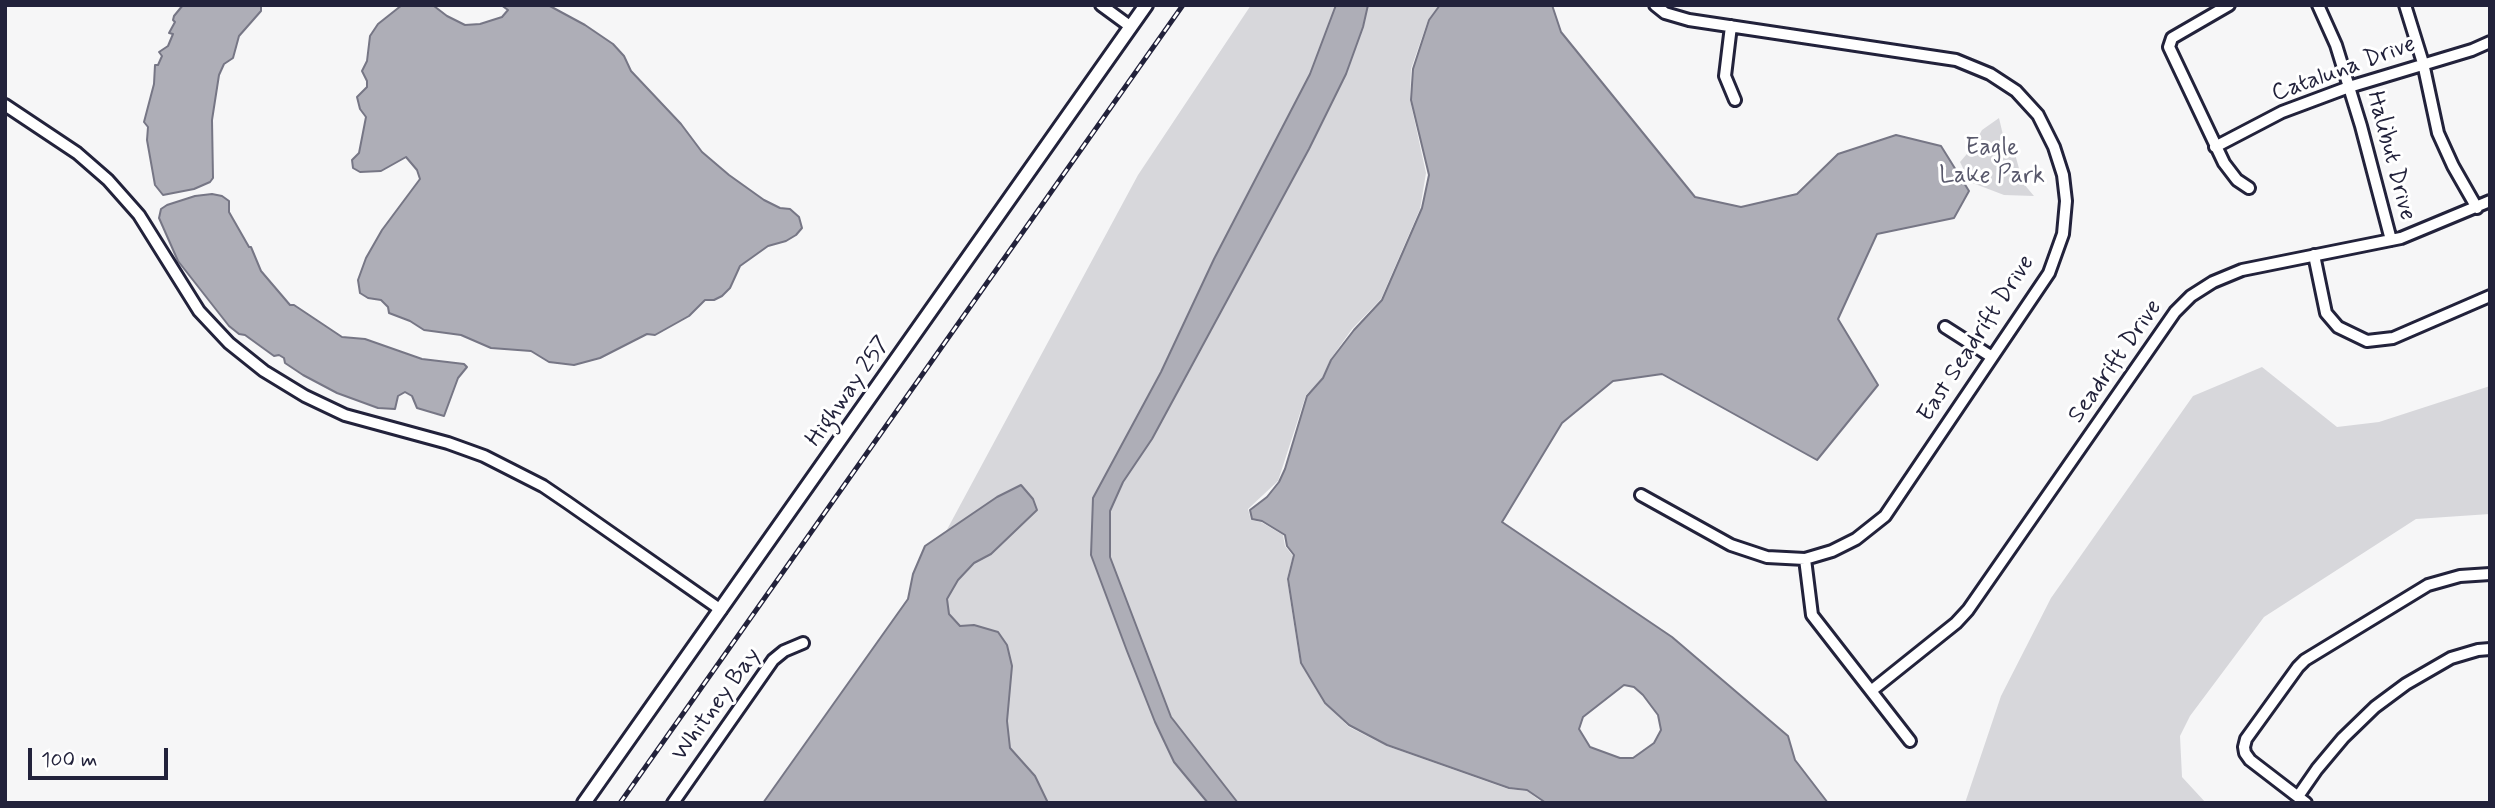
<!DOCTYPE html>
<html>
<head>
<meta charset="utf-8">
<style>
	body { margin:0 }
	#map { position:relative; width:2495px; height:808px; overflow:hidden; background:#f6f6f7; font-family:Mynerve,sans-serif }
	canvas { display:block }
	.frame { position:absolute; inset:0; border:7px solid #22223b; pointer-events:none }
	.scale { position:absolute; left:28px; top:748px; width:140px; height:32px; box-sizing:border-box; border:4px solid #22223b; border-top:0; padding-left:9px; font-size:21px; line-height:24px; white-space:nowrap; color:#22223b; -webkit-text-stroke:5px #fff; paint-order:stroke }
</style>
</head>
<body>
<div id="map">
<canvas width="2495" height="808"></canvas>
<div class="frame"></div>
<div class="scale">100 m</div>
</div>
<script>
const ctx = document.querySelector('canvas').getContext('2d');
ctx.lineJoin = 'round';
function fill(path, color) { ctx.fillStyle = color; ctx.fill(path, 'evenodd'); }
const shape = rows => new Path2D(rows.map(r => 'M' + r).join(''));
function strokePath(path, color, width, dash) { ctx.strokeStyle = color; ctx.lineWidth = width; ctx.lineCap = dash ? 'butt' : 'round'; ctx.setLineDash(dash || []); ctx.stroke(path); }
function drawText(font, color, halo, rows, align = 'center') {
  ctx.font = font + ' Mynerve,sans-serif'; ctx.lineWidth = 6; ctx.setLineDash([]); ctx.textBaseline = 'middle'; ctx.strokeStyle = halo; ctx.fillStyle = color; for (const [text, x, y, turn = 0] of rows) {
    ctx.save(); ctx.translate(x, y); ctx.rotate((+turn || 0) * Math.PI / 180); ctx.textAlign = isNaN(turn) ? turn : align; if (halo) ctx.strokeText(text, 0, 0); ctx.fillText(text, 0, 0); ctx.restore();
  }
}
fill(shape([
	[1251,5,1439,5,1428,20,1411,69,1410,100,1426,173,1420,209,1381,299,1352,329,1330,360,1323,377,1306,395,1278,481,1248,509,1251,520,1261,522,1283,535,1285,546,1293,556,1287,579,1300,663,1324,703,1349,727,1387,746,1508,789,1527,791,1543,803,1027,803,922,576,1138,175],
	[1999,118,2003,135,2015,154,2023,183,2034,196,2004,195,1970,182,1960,162,1972,148,1982,130],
	[2262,367,2337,427,2379,422,2490,386,2490,514,2416,519,2264,617,2190,716,2180,736,2182,777,2206,803,1965,803,2001,696,2051,598,2193,396]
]), '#d7d7db');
const water = shape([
	[183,5,261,5,261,11,239,36,233,58,224,64,219,75,212,120,213,178,210,182,194,189,163,195,155,185,147,140,148,127,144,122,154,84,155,65,158,65,162,56,159,52,168,46,173,34,169,33,175,22,173,20,174,16,183,5],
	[501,5,548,5,585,25,613,44,624,56,631,71,681,124,702,152,729,175,764,200,780,208,790,209,799,217,802,228,796,235,786,241,768,246,740,266,730,288,722,296,714,300,705,300,689,316,655,335,647,334,600,358,574,365,549,362,531,351,491,348,461,335,424,330,410,321,389,313,388,307,381,300,368,298,360,293,358,280,366,258,382,230,420,179,417,170,406,157,381,171,360,172,353,168,352,160,359,153,366,117,360,109,357,97,367,87,367,81,362,71,367,61,370,36,378,24,402,5,434,6,447,16,465,25,480,24,502,17,508,10,501,5],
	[1336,5,1368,5,1363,27,1346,74,1309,149,1152,439,1123,482,1110,511,1110,557,1171,717,1238,803,1208,803,1174,762,1155,722,1127,651,1091,555,1093,498,1161,372,1214,259,1310,74,1336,5],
	[1440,5,1552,5,1561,32,1695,197,1741,207,1797,194,1838,154,1896,135,1941,146,1969,191,1954,218,1877,234,1838,319,1878,385,1817,460,1662,374,1613,381,1562,423,1502,522,1672,637,1788,736,1795,760,1828,803,1546,803,1527,790,1509,788,1387,745,1349,725,1325,703,1301,663,1288,579,1294,555,1287,546,1285,535,1262,521,1252,519,1250,510,1267,497,1279,482,1285,469,1307,396,1323,378,1331,360,1354,330,1382,300,1422,208,1429,175,1411,100,1413,69,1429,20,1440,5],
	[1624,685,1634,687,1643,695,1658,715,1661,730,1654,743,1633,758,1620,758,1590,747,1579,729,1583,717,1624,685],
	[212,194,222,196,229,201,229,212,249,247,251,247,261,271,290,305,294,305,342,337,365,339,422,359,464,364,467,367,458,378,444,416,417,408,412,396,405,392,398,396,395,409,378,408,337,393,303,375,285,363,284,358,279,355,274,356,245,335,239,334,229,326,178,261,159,218,161,209,167,205,195,196,212,194],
	[1021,485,1033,499,1037,510,991,554,974,563,958,580,947,599,949,614,960,626,974,625,998,632,1007,645,1012,666,1007,721,1010,748,1035,776,1048,803,763,803,908,599,913,574,925,546,997,497,1021,485]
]);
fill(water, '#aeaeb7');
strokePath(water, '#767685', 2);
const minor = shape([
	[1101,5,1131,27],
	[2229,5,2172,38,2169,47,2224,163,2237,180,2249,188],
	[2318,5,2336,45,2361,126,2391,240],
	[2405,5,2423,63,2438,133,2453,166,2477,208],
	[1731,26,1725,76,1735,100],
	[5,105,77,153,108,180,139,215,199,311,229,343,264,371,305,396,345,415,448,443,484,456,543,486,568,503,721,610],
	[2215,147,2282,112,2349,87,2472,50,2490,42],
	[2314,255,2326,313,2338,327,2367,341,2393,338,2490,296],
	[1945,327,1992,357],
	[1641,495,1731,545,1767,557,1805,559,1832,551,1856,539,1885,516,2049,273,2063,234,2066,201,2063,175,2054,147,2038,115,2016,91,1990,74,1956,60,1689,20,1665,13,1655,5],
	[1805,559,1812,615,1910,741],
	[1871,691,1956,623,1968,610,2175,312,2191,296,2213,282,2242,270,2401,238,2490,201],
	[2299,795,2317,769,2343,738,2375,707,2406,684,2451,658,2478,650,2490,649],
	[673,803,773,660,784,651,803,643],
	[2306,803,2250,760,2245,753,2244,747,2246,739,2298,667,2305,660,2428,585,2460,576,2490,574]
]);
const major = shape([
	[584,803,1146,5]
]);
strokePath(minor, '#22223b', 16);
strokePath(major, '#22223b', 18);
strokePath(minor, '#fff', 10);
strokePath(major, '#fff', 12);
const rail = shape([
	[620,803,1183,5]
]);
strokePath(rail, '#22223b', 5);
strokePath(rail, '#fff', 2.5, [8]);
drawText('24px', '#22223b', '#fff', [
	["Cataluna Drive",2344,70,-20],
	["Halibut Drive",2390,156,75],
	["East Seadrift Drive",1977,339,-57],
	["Seadrift Drive",2116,362,-55],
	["Highway 257",849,392,-55],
	["Whitney Bay",717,705,-54]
]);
drawText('24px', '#58586b', '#fff', [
	["Eagle",1992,149],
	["Lake Park",1992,177]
]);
</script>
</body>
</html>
